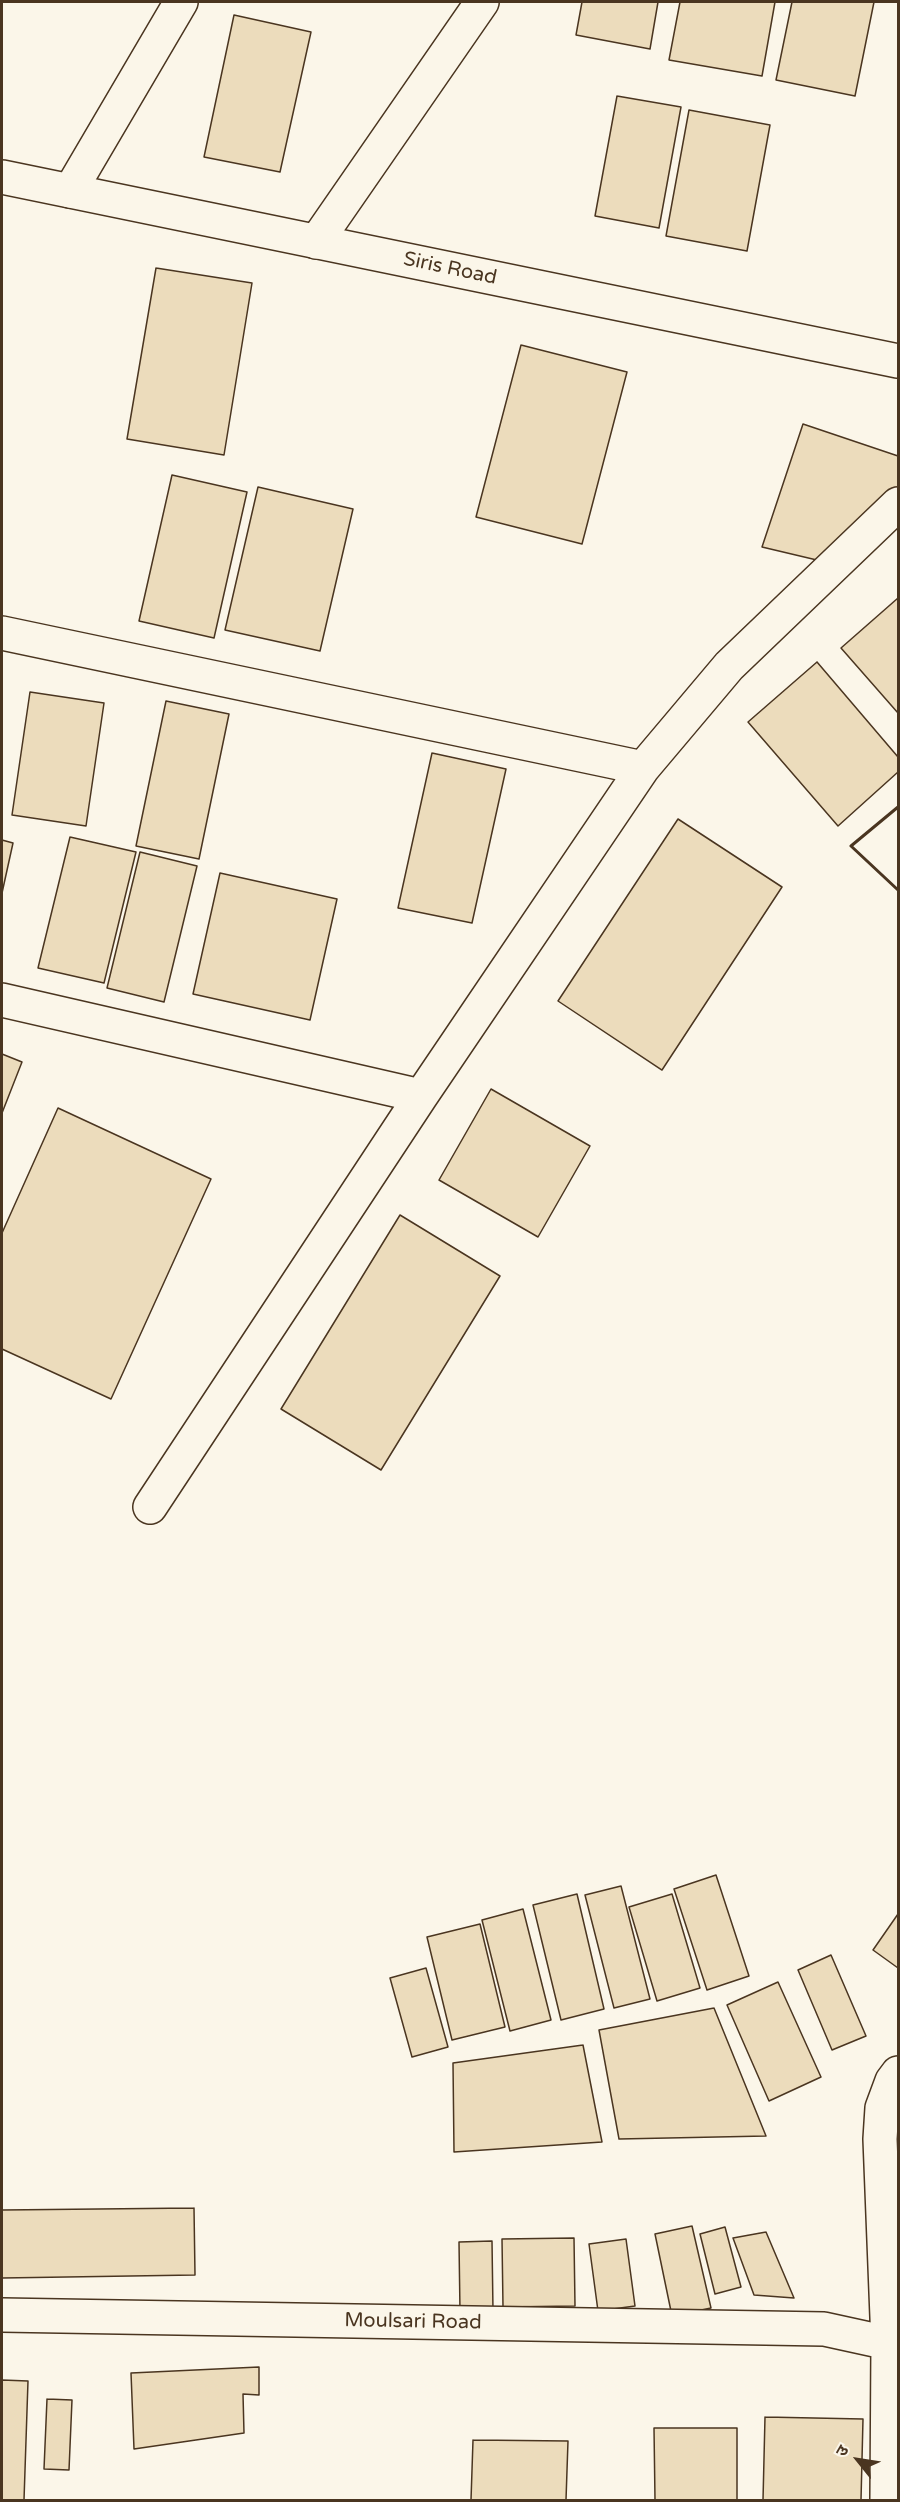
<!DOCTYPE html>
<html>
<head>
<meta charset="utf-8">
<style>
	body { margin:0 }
	#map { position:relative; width:900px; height:2502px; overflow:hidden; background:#fbf6e9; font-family:"Varela Round","Noto Sans Devanagari",sans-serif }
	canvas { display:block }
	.frame { position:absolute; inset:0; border:3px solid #4a3520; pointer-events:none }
	.north { position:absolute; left:828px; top:2430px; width:60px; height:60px; -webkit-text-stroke:4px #fbf6e9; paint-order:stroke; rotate:300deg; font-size:16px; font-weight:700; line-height:24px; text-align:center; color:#4a3520 }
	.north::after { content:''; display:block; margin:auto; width:21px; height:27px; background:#4a3520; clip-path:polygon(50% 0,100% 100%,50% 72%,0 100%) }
</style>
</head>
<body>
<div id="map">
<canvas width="900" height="2502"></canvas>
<div class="frame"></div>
<div class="north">उ</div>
</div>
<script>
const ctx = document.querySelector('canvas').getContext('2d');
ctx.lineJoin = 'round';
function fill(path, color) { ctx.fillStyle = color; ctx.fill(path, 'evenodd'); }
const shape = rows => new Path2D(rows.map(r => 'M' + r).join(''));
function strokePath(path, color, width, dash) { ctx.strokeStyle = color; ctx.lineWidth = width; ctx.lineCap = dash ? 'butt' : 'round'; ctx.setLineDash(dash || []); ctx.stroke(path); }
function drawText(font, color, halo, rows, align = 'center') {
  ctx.font = font + ' "Varela Round",sans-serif'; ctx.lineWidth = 4.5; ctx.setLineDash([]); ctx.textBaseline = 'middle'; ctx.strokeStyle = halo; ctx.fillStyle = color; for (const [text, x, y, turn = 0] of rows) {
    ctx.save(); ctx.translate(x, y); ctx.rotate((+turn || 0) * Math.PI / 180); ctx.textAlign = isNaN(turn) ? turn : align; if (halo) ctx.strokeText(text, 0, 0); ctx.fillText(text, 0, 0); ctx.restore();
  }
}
const building = shape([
	[582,2,658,2,650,49,576,35,582,2],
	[680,2,775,2,762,76,669,60,680,2],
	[792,2,874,2,855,96,776,80,792,2],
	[234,15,311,32,280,172,204,157,234,15],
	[617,96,681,107,659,228,595,216,617,96],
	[689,110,770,125,747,251,666,236,689,110],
	[156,268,252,283,224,455,127,439,156,268],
	[521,345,627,372,582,544,476,517,521,345],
	[803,424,898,456,898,492,821,561,762,547,803,424],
	[172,475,247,492,214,638,139,621,172,475],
	[258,487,353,509,320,651,225,630,258,487],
	[898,598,898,713,841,648,898,598],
	[817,662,898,757,898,772,838,826,748,722,817,662],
	[30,692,104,703,86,826,12,815,30,692],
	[166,701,229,714,199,859,136,846,166,701],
	[432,753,506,769,472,923,398,908,432,753],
	[678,819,782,887,662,1070,558,1001,678,819],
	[70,837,136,852,104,983,38,968,70,837],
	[2,840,13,843,2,893,2,840],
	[140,852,197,866,164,1002,107,988,140,852],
	[220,873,337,899,310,1020,193,994,220,873],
	[2,1054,22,1062,2,1113,2,1054],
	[491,1089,590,1146,538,1237,439,1180,491,1089],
	[58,1108,211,1179,111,1399,2,1349,2,1233,58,1108],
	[400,1215,500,1276,381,1470,281,1409,400,1215],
	[716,1875,749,1976,707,1990,674,1889,716,1875],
	[621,1886,650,1999,614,2008,585,1895,621,1886],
	[577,1894,604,2009,561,2020,533,1905,577,1894],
	[672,1894,700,1988,657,2001,629,1907,672,1894],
	[523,1909,551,2020,510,2031,482,1920,523,1909],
	[898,1914,898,1968,873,1950,898,1914],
	[480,1924,505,2027,452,2040,427,1937,480,1924],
	[831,1955,866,2036,832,2050,798,1970,831,1955],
	[426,1968,448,2047,412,2057,390,1978,426,1968],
	[778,1982,821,2077,769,2101,727,2005,778,1982],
	[714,2008,766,2136,619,2139,599,2030,714,2008],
	[583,2045,602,2142,454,2152,453,2063,583,2045],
	[194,2208,195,2275,2,2278,2,2210,194,2208],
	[692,2226,711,2308,672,2316,655,2234,692,2226],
	[725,2227,741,2287,715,2294,700,2234,725,2227],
	[766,2232,794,2298,754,2295,733,2238,766,2232],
	[574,2238,575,2306,503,2307,502,2239,574,2238],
	[626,2239,635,2306,598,2311,589,2244,626,2239],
	[492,2241,493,2311,460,2312,459,2242,492,2241],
	[259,2367,259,2395,243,2394,244,2433,134,2449,131,2373,259,2367],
	[2,2380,28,2381,24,2500,2,2500,2,2380],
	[47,2399,72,2400,69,2470,44,2469,47,2399],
	[765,2417,863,2419,861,2500,763,2500,765,2417],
	[654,2428,737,2428,737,2500,655,2500,654,2428],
	[473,2440,568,2441,566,2500,471,2500,473,2440]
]);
fill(building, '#ecdcbc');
strokePath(building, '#4a3520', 1.5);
const street = shape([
	[70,191,181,2],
	[316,242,482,2],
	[2,633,643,768],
	[2,1000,421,1096],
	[150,1507,421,1096,643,768,729,666,898,504],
	[2,2315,824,2329,888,2343,898,2342],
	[887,2500,888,2343,880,2139,882,2108,892,2081,898,2073]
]);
const secondary = shape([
	[2,177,898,361]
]);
strokePath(street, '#4a3520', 36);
strokePath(secondary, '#4a3520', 36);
strokePath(street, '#fbf6e9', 33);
strokePath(secondary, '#fbf6e9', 33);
strokePath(shape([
	[898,807,851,846,898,890]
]), '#4a3520', 3);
drawText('20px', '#4a3520', '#fbf6e9', [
	["Siris Road",450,269,12],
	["Moulsari Road",413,2322,1]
]);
</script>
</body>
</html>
